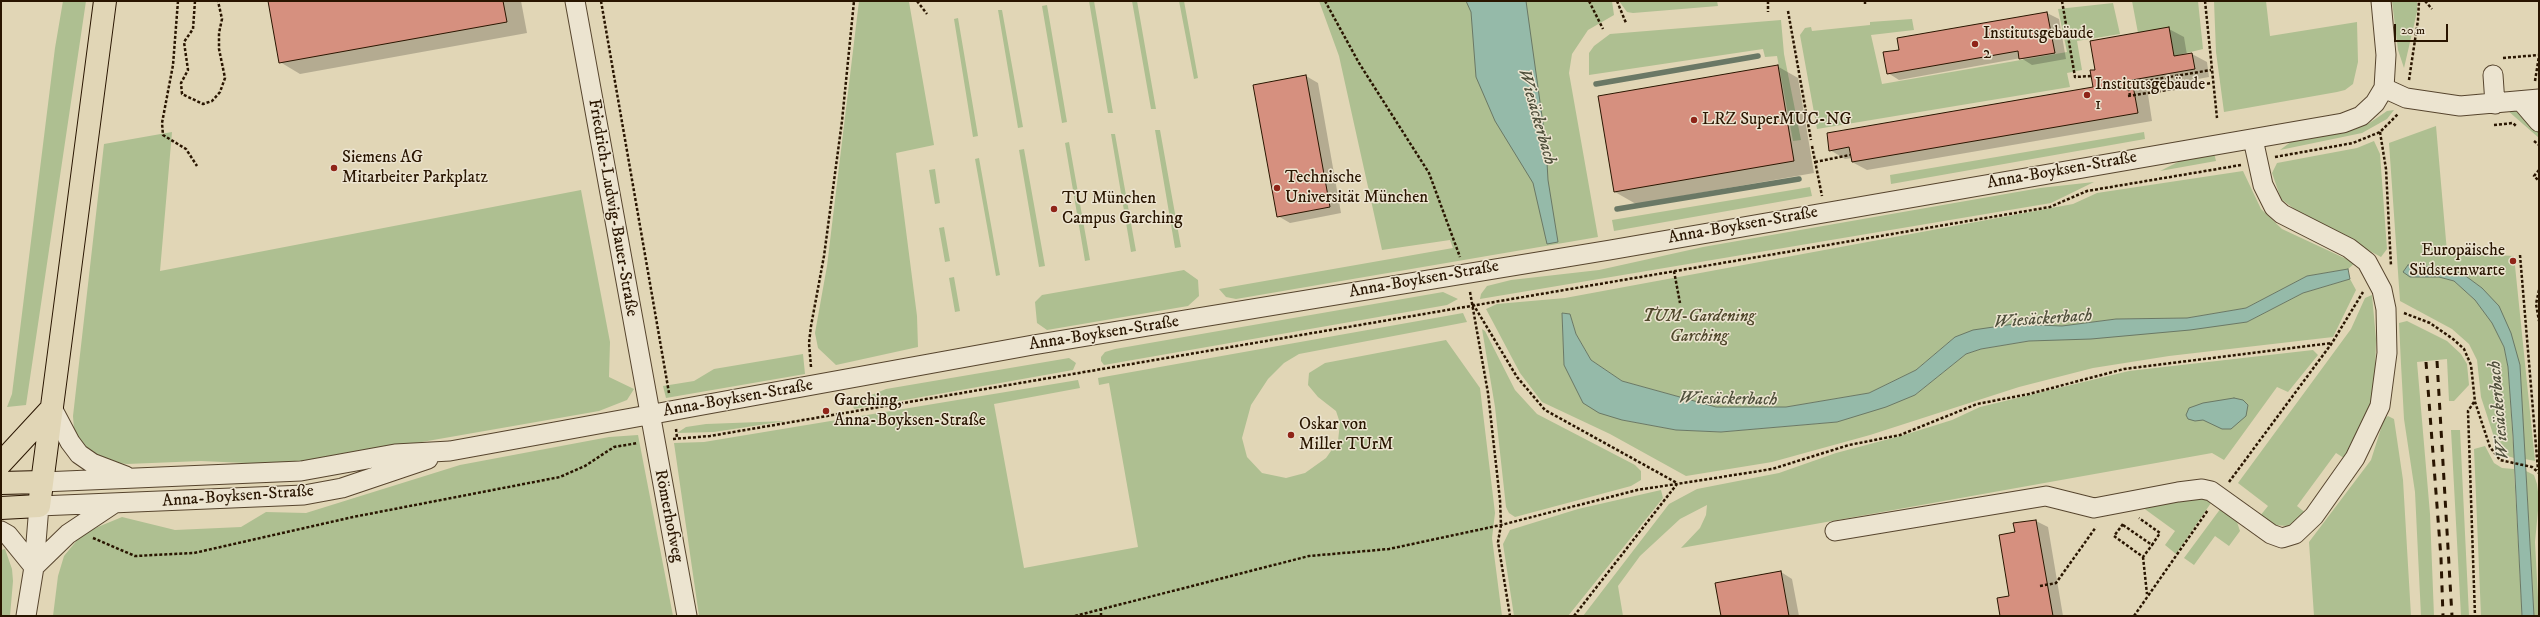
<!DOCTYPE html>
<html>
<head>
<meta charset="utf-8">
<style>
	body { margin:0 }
	#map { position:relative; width:2540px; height:617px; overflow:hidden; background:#e1d6b6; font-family:"IM FELL DW Pica",serif }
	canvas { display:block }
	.frame { position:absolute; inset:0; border:2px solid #291500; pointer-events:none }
	.scale { position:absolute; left:2394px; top:24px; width:54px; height:18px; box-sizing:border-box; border:2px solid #291500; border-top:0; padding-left:5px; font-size:12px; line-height:14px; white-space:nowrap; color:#291500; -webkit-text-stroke:3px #ece4d0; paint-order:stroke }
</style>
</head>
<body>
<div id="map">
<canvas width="2540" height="617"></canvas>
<div class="frame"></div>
<div class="scale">20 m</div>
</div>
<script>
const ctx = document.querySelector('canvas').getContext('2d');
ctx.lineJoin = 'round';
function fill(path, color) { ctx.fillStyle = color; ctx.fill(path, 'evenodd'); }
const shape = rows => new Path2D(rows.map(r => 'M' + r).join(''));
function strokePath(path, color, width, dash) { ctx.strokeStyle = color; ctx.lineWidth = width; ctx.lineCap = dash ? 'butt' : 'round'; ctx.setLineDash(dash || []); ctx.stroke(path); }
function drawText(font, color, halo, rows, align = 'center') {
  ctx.font = font + ' "IM FELL DW Pica",serif'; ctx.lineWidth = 3; ctx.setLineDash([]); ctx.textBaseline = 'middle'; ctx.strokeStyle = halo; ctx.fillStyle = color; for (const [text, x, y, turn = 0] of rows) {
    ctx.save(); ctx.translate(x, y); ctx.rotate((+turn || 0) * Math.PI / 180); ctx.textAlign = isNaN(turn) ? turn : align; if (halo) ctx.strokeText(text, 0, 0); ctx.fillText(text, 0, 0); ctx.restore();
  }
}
fill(shape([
	[63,1,86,1,26,405,7,407,12,394,55,48],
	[859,1,909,2,934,145,896,153,917,316,918,347,836,365,818,348,815,333,827,266],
	[1089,1,1094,1,1113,113,1108,113],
	[1132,1,1137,1,1156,109,1151,109],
	[1179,1,1184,1,1198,78,1194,79],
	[1319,1,1612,1,1614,15,1588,30,1572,54,1569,73,1598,237,1236,299,1226,297,1219,289,1453,248,1450,240,1382,250,1339,56],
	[1619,1,1717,1,1718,6,1633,13,1627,12],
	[2132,1,2198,1,2203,49,2174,56,2169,28,2138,33],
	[2214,1,2266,1,2270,36,2357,22,2358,62,2353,84,2345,90,2337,92,2224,112,2216,52],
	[2392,1,2417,1,2417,12,2404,68,2398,50],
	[2113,3,2120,34,2077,41,2082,70,2067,73,2070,87,1817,129,1800,35,1805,28,1811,27,1812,31,1870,25,1870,22,1912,19,1914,30,1871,35,1882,84,2067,52,2058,9],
	[1047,5,1067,122,1062,123,1042,6],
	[998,10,1002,10,1023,127,1018,128],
	[958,18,978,136,973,137,954,19],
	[1781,20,1784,54,1801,140,1793,141,1777,56,1765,57,1763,49,1589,75,1589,53,1594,46,1610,34],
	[2394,110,2387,119,2362,133,2280,150,2292,141,2353,129,2368,124,2387,111],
	[2507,110,2514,110,2539,129,2539,138],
	[2436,126,2447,252,2514,256,2535,461,2525,459,2520,365,2482,288,2463,274,2446,268,2410,277,2439,277,2454,281,2475,300,2493,323,2504,347,2508,367,2514,458,2501,454,2493,434,2481,397,2477,360,2469,344,2452,329,2400,301,2389,143],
	[1155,130,1160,130,1181,247,1175,248],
	[172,132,160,271,581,190,610,342,609,377,634,389,627,400,599,411,290,465,201,461,127,464,99,461,79,443,74,430,73,416,104,144],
	[2144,132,2145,139,1891,184,1890,175],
	[1111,134,1115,134,1136,251,1131,252],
	[2374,141,2380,154,2387,249,2381,257,2301,214,2281,199,2272,173,2277,163,2357,148],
	[1069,142,1090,260,1085,261,1065,143],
	[1024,149,1045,266,1039,267,1019,150],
	[2214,153,2216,161,2160,171,2180,161],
	[979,158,1000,275,996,276,975,159],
	[935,169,940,203,935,204,929,170],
	[2243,171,2261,209,2282,229,2355,263,2348,269,2307,276,2246,308,2187,318,2116,319,2062,326,2014,324,1955,337,1916,370,1869,393,1786,407,1716,407,1622,381,1591,360,1576,334,1570,314,1562,313,1564,365,1622,420,1676,430,1721,432,1837,422,1915,395,1966,354,1981,349,2029,341,2247,322,2303,293,2350,279,2356,290,2333,337,2169,356,2093,368,2019,387,1870,435,1772,462,1686,476,1610,434,1542,402,1520,373,1486,309,1497,304,1565,298,2073,204,2097,193],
	[2094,182,2051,203,1480,299,1481,294,1487,286,1511,280,1599,270,1703,247,2040,188],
	[1810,187,1812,196,1614,231,1612,220],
	[944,227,950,261,945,262,939,228],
	[1184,270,1198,280,1199,296,1188,306,1047,330,1037,323,1035,302,1042,295],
	[954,277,960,311,955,312,949,278],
	[1443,292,1458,299,1447,305,1104,365,1101,361,1101,357,1105,352,1115,349],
	[2372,295,2376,339,2375,379,2371,406,2347,460,2336,453,2297,506,2307,514,2288,526,2273,525,2260,516,2268,506,2238,483,2351,329,2365,298],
	[1463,313,1467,322,1299,354,1284,363,1268,379,1251,405,1242,438,1247,457,1262,473,1286,478,1305,473,1326,458,1338,441,1340,423,1336,411,1318,397,1308,385,1309,373,1325,363,1446,340,1480,388,1495,513,1492,538,1502,616,699,616,674,443,704,442,1078,380,1080,388,994,404,1024,568,1138,547,1109,383,1099,385,1098,378],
	[2407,321,2447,341,2461,354,2467,364,2469,385,2454,401,2449,401,2447,359,2417,362,2430,514,2434,616,2421,616,2415,492,2404,419,2401,364,2399,323],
	[1482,329,1485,331,1515,390,1537,414,1635,465,1641,471,1641,480,1631,486,1515,517,1509,513,1506,507,1495,407],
	[2313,350,2318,355,2288,392,2277,387,2224,460,2212,453,1681,548,1700,528,1706,515,1707,505,1680,519,1640,556,1618,586,1623,616,1583,616,1669,504,1697,489,1779,473,1836,453,1904,435,1952,420,1980,407,2129,371],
	[803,354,805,374,666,398,663,386,694,381,714,369],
	[1069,358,1076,363,1073,370,854,409,852,403,886,389],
	[2388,416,2394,419,2403,480,2411,616,2314,616,2309,542,2371,460,2384,419],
	[786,421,714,432,677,433,686,427,706,424],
	[2451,430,2460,430,2469,616,2461,616],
	[638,435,673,616,53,616,58,576,64,556,78,539,93,529,122,517,175,530,241,527,266,512,306,513,460,465,609,437],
	[2485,446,2494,463,2502,468,2514,469,2522,616,2481,616,2474,449],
	[2526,471,2534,475,2537,484,2539,500,2535,542,2539,616,2534,616],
	[1661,490,1663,498,1568,616,1514,616,1503,544,1510,530,1578,509],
	[2202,497,2213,500,2176,554,2165,545,2175,531,2142,507],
	[2221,508,2236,519,2240,531,2229,546,2215,536,2194,565,2184,558],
	[5,549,12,569,13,581,10,616,1,616,1,550]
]), '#aebf91');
const water = shape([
	[1466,1,1526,1,1546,145,1548,180,1558,242,1547,244,1533,183,1495,121,1476,77,1471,12,1466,1],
	[2408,265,2446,268,2463,274,2482,288,2499,306,2511,333,2520,365,2534,616,2522,616,2513,436,2508,367,2504,347,2492,323,2475,300,2454,281,2439,277,2410,277,2403,272,2408,265],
	[2348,269,2350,279,2303,293,2247,322,2190,330,2091,339,2029,341,1981,349,1966,354,1915,395,1886,407,1837,422,1721,432,1676,430,1622,420,1599,413,1583,403,1564,365,1562,313,1570,314,1576,334,1591,360,1622,381,1716,407,1786,407,1869,393,1916,370,1955,337,1973,330,2014,324,2062,326,2116,319,2187,318,2246,308,2307,276,2348,269],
	[2234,398,2243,400,2248,405,2246,416,2231,429,2222,429,2203,420,2195,421,2188,419,2186,415,2189,408,2203,403,2234,398]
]);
fill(water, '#95baa9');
strokePath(water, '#6a7865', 1);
fill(shape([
	[269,1,521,1,527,33,300,74,280,62],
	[2047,13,2059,19,2066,59,2032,65,2021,58,1899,80,1888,73,1900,50,1898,39],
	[2169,29,2184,37,2187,55,2192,54,2207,62,2209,77,2147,88,2152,121,1867,170,1852,162,1852,158,1845,159,1830,150,2094,87,2096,70,2091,42],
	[1777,66,1798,78,1814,173,1636,204,1615,192],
	[1306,76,1318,83,1341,213,1290,223,1278,216],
	[2036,521,2048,527,2063,616,2001,616,2010,597,2016,533,2015,524],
	[1781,572,1792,579,1799,616,1722,616]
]), '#0003');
strokePath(shape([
	[1596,84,1758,56],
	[1617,209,1799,179]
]), '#6a7865', 5.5);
const building = shape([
	[268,1,503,1,507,22,279,63,268,1],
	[2047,12,2055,53,2019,59,2018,51,1887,74,1883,52,1899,50,1897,38,2047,12],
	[2169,27,2174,56,2192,53,2195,69,2132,80,2138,113,1852,162,1849,147,1829,151,1827,133,2093,87,2090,70,2095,70,2090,41,2169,27],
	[1778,65,1794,161,1614,192,1598,96,1778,65],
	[1306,75,1330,207,1277,217,1253,85,1306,75],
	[2036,520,2053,616,2000,616,1997,598,2009,596,1999,535,2015,532,2013,523,2036,520],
	[1781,571,1789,616,1721,616,1715,583,1781,571]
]);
fill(building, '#d6907f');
strokePath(building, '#291500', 1);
const minor = shape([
	[575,1,687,616],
	[2493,75,2495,104],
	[2384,88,2406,98,2460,106,2539,99],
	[2521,101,2539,122],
	[52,408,70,442,79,454,92,463,126,476],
	[42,482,301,471,395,454,450,451,1033,345,1610,250,2343,123,2361,116,2375,103,2384,88,2386,55,2381,1],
	[1,531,8,535,34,567],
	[1835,531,2046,496,2094,508,2178,492,2202,489,2211,491,2271,534,2282,538,2295,534,2314,516,2355,458,2380,406,2387,353,2386,309,2382,290,2367,262,2349,248,2282,214,2274,207,2263,185,2253,139],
	[34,567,68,534,113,504],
	[26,616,34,567,39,506,304,495,342,488,428,459]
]);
const major = shape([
	[1,463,52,408],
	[1,483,42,482],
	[1,508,39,506,105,1]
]);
strokePath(minor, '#57452e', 21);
strokePath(major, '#291500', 24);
strokePath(shape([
	[178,1,173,65,162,123,163,135,186,149,197,166],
	[195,1,193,29,184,42,188,70,181,83,182,94,203,104,212,101,220,92,225,78,219,49,219,33,222,19,218,1],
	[601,1,669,393],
	[917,1,927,14],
	[1325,1,1359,63,1429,173,1460,257],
	[1589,1,1603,29],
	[1617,1,1626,23],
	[1768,1,1768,12],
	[1865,1,1865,4],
	[2062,1,2075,77,2091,76],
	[2205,1,2217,118],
	[2425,1,2432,9],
	[1788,11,1811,140],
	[2503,58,2539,55],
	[2409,80,2418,20,2419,1],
	[2535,81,2539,56],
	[2128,96,2212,83],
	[2130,96,2128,84,2211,70],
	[2494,125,2513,123,2516,126],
	[2380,132,2386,169,2391,266],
	[2534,141,2539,145],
	[1812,146,1822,196],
	[2275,157,2353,143,2380,132,2398,114],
	[1815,162,1850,155],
	[2539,170,2534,176,2539,181],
	[2520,255,2538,470],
	[1674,271,1680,303],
	[2539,290,2536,304,2539,321],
	[1470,292,1488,393,1500,500,1501,525,1498,542,1510,616],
	[1473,304,1517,377,1545,410,1677,483],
	[2404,313,2430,323,2453,339,2464,349,2471,365,2475,402,2490,447,2500,460,2532,467,2539,473],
	[811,367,809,343,811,326,824,256,842,121,854,1],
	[2474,402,2468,411,2475,616],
	[676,429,677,438],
	[673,439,710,436,2050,207,2087,191,2241,165],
	[2229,482,2332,343,2363,292],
	[2123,524,2114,536,2143,557,2152,545],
	[2123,525,2152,545,2160,533,2139,518],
	[93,538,135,556,194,553,353,517,560,477,585,466,614,447,638,443],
	[2143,557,2147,594],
	[2040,586,2056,583,2096,527],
	[1075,616,1309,556,1389,549,1501,525,1637,490,1677,484],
	[1101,616,1101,609],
	[1574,616,1677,484,1772,469,1849,445,1900,435,1977,404,2029,394,2124,369,2332,343],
	[2134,616,2208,510]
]), '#291500', 2.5, [3, 2]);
strokePath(minor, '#ece4d0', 19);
strokePath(major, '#e1d6b6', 22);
strokePath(shape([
	[2437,361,2452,616],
	[2426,362,2441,558,2443,616]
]), '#291500', 3, [7, 7]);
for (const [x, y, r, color] of [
	[1975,44,4,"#8f2418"],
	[2087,95,4,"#8f2418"],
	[1694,120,4,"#8f2418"],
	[334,168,4,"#8f2418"],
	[1277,188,4,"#8f2418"],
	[1054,209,4,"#8f2418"],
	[2513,261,4,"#8f2418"],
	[826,411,4,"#8f2418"],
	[1291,435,4,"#8f2418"]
]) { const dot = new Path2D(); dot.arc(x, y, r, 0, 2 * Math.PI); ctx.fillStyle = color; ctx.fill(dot); strokePath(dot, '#ece4d0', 1.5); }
drawText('17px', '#291500', '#ece4d0', [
	["Institutsgebäude",1983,34],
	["2",1983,54],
	["Institutsgebäude",2095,85],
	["1",2095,105],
	["LRZ SuperMUC-NG",1702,120],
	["Siemens AG",342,158],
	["Mitarbeiter Parkplatz",342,178],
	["Technische",1285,178],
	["Universität München",1285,198],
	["TU München",1062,199],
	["Campus Garching",1062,219],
	["Europäische",2505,251,"right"],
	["Südsternwarte",2505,271,"right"],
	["Garching,",834,401],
	["Anna-Boyksen-Straße",834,421],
	["Oskar von",1299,425],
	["Miller TUrM",1299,445]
], 'left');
drawText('17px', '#291500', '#ece4d0', [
	["Anna-Boyksen-Straße",2062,171,-10],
	["Friedrich-Ludwig-Bauer-Straße",612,208,80],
	["Anna-Boyksen-Straße",1743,226,-10],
	["Anna-Boyksen-Straße",1424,280,-10],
	["Anna-Boyksen-Straße",1104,334,-9],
	["Anna-Boyksen-Straße",738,399,-10],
	["Anna-Boyksen-Straße",238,497,-4],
	["Römerhofweg",668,516,79]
]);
drawText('italic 17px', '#51482c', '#ece4d0', [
	["TUM-Gardening",1699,317],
	["Garching",1699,337]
]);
drawText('italic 18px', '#4f4f3b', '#ece4d0', [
	["Wiesäckerbach",1536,117,74],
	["Wiesäckerbach",2043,320,-4],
	["Wiesäckerbach",1728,400,1],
	["Wiesäckerbach",2500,410,-95]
]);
</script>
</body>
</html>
